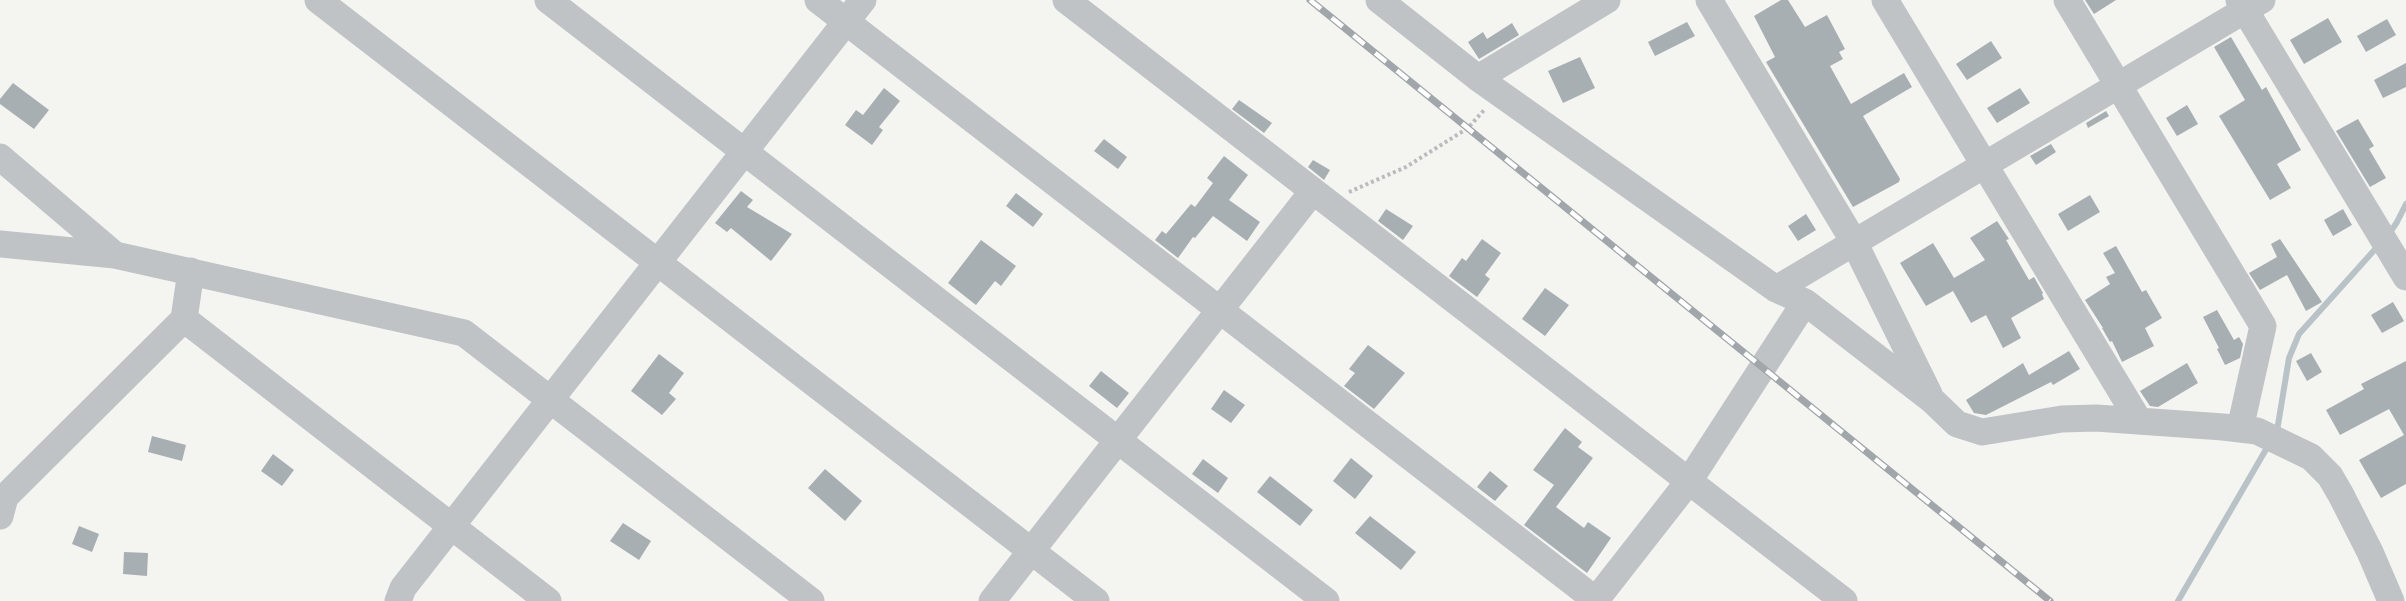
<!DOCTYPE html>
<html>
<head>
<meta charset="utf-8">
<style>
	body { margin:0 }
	canvas { display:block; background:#f4f4f1 }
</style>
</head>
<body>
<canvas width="2406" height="601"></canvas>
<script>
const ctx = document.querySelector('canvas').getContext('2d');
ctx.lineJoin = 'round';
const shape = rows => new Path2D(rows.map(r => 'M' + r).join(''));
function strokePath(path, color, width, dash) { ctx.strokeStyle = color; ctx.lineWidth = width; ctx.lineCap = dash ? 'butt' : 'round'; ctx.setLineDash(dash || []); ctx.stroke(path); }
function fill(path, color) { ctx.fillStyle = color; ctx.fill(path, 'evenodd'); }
strokePath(shape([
	[2389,234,2397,222,2406,204],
	[2277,431,2289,358,2299,334,2378,246],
	[2178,601,2268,446]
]), '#b9c3c7', 6);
fill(shape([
	[1781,0,1788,0,1805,27,1827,15,1845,49,1839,52,1843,59,1830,66,1851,104,1904,73,1912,87,1863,116,1900,179,1899,182,1853,207,1766,62,1775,57,1754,16],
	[2085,0,2116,0,2094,14],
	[2328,18,2342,42,2304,64,2290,40],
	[2387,19,2396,35,2366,52,2357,36],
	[1687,22,1695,36,1655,56,1648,42],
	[1512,23,1519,35,1479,59,1468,42,1483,32,1487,39],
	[2231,37,2262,90,2266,87,2301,150,2277,164,2291,188,2270,200,2219,116,2245,100,2214,47],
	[1991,41,2002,58,1967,80,1956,64],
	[1580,57,1595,88,1563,103,1548,71],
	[2406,63,2406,87,2383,98,2374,80],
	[13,83,49,110,34,129,0,104,0,99],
	[884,88,900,101,879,127,883,130,872,145,845,125,856,110,863,115],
	[2020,88,2030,103,1997,123,1987,108],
	[1239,100,1272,123,1264,133,1232,109],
	[2187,105,2198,124,2177,136,2166,118],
	[2106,111,2109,116,2088,128,2086,123],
	[2358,119,2374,146,2369,149,2386,178,2370,187,2336,131],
	[1104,139,1127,157,1118,169,1094,151],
	[2051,144,2056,152,2036,165,2030,156],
	[1224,156,1248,175,1229,200,1260,222,1247,241,1213,216,1195,238,1193,237,1178,258,1155,240,1162,231,1166,234,1191,204,1195,207,1213,183,1207,178],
	[1313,160,1330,170,1324,180,1308,167],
	[741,191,753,200,747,207,792,234,771,261,731,228,727,232,715,223],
	[1016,193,1043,214,1033,227,1006,206],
	[2090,195,2100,212,2068,231,2058,214],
	[1386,209,1413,226,1403,240,1378,221],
	[2343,209,2352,225,2333,236,2324,220],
	[1806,214,1816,230,1798,241,1788,226],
	[1997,221,2009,239,2006,240,2029,280,2034,277,2043,293,2042,294,2044,299,2011,318,2021,338,2003,348,1986,315,1971,323,1953,291,1926,306,1900,263,1933,243,1954,278,1985,260,1970,238],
	[1482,239,1501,253,1485,275,1490,279,1477,297,1449,276,1462,258,1466,261],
	[2280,239,2322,302,2306,311,2287,275,2260,290,2249,273,2277,257,2271,244],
	[981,240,1016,266,1001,286,995,281,976,305,948,283],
	[2116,246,2142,292,2146,290,2162,318,2145,328,2154,346,2122,362,2112,341,2110,342,2102,328,2103,328,2085,300,2110,284,2106,277,2115,273,2103,253],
	[1545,288,1569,305,1545,336,1522,319],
	[2393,302,2404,321,2382,333,2371,315],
	[2217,310,2234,340,2239,337,2243,344,2240,358,2225,365,2217,349,2219,348,2203,317],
	[1368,345,1405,373,1374,409,1344,386,1355,373,1349,369],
	[2069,351,2080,369,2053,385,2051,382,1986,415,1974,413,1966,400,2023,363,2029,375],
	[2311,353,2322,372,2307,381,2296,361],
	[659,354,684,373,669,393,676,399,662,415,631,391],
	[2406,361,2406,484,2381,498,2359,460,2404,435,2389,409,2340,435,2326,410,2364,389,2361,384],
	[2187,363,2198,383,2158,407,2150,406,2140,391],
	[1101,371,1129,393,1117,408,1089,386],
	[1224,390,1245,405,1231,423,1211,409],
	[1565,428,1582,442,1578,447,1593,458,1556,507,1584,528,1588,522,1611,538,1587,573,1524,525,1554,485,1533,470],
	[152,436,186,445,182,461,148,452],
	[273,454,294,470,282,486,261,471],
	[1351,458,1373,476,1355,499,1333,481],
	[1203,459,1228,478,1218,493,1192,474],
	[825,469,862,501,845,521,808,488],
	[1490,471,1508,486,1495,501,1477,487],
	[1270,476,1313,510,1300,526,1257,492],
	[1370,516,1416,552,1401,570,1355,533],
	[623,523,651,541,639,560,610,541],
	[79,526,99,534,92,552,72,544],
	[124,552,148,553,147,576,123,574]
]), '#a7afb3');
strokePath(shape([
	[1349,192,1406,167,1468,128,1485,109]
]), '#b9bbbd', 4, [3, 3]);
strokePath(shape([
	[318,0,1096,601],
	[548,0,1326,601],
	[818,0,1597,601],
	[1066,0,1844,601],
	[1379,0,1478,78,1776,289,1805,302,1932,400,1957,424,1982,432,2062,419,2096,418,2223,427,2257,431,2311,457,2330,476,2341,495,2370,552,2391,601],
	[1709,0,1854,242,1929,394],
	[1885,0,2139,421],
	[2067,0,2263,326,2240,429],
	[2239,0,2406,277],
	[1478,78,1607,0],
	[0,157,115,255],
	[0,244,115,255,464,333,811,601],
	[1776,289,2262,0],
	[184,319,548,601],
	[0,516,5,497,184,319,191,271],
	[398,601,403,588,863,0],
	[992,601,1313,191],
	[1595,601,1689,481,1805,302]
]), '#bfc3c6', 27);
const rail = shape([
	[1310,0,2050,601]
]);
strokePath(rail, '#a1a6aa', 7);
strokePath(rail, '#fff', 4.5, [14]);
</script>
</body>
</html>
